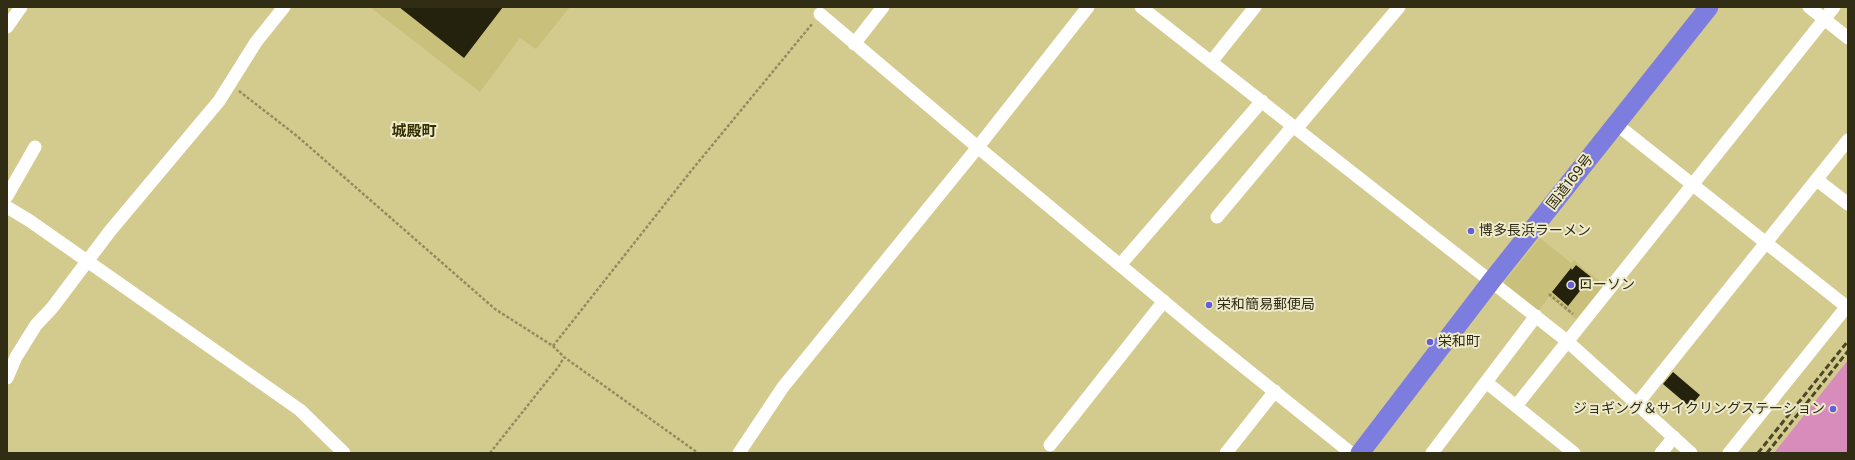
<!DOCTYPE html>
<html>
<head>
<meta charset="utf-8">
<style>
	body { margin:0 }
	#map { position:relative; width:1855px; height:460px; overflow:hidden; background:#d3ca8e; font-family:"Public Sans",sans-serif }
	canvas { display:block }
	.frame { position:absolute; inset:0; border:8px solid #312d15; pointer-events:none }
</style>
</head>
<body>
<div id="map">
<canvas width="1855" height="460"></canvas>
<div class="frame"></div>
</div>
<script>
const ctx = document.querySelector('canvas').getContext('2d');
ctx.lineJoin = 'round';
function fill(path, color) { ctx.fillStyle = color; ctx.fill(path, 'evenodd'); }
const shape = rows => new Path2D(rows.map(r => 'M' + r).join(''));
function strokePath(path, color, width, dash) { ctx.strokeStyle = color; ctx.lineWidth = width; ctx.lineCap = dash ? 'butt' : 'round'; ctx.setLineDash(dash || []); ctx.stroke(path); }
function drawText(font, color, halo, rows, align = 'center') {
  ctx.font = font + ' "Public Sans","Noto Sans JP",sans-serif'; ctx.lineWidth = 4; ctx.setLineDash([]); ctx.textBaseline = 'middle'; ctx.strokeStyle = halo; ctx.fillStyle = color; for (const [text, x, y, turn = 0] of rows) {
    ctx.save(); ctx.translate(x, y); ctx.rotate((+turn || 0) * Math.PI / 180); ctx.textAlign = isNaN(turn) ? turn : align; if (halo) ctx.strokeText(text, 0, 0); ctx.fillText(text, 0, 0); ctx.restore();
  }
}
fill(shape([
	[370,7,570,7,536,49,520,38,480,92],
	[1540,238,1571,263,1574,260,1604,285,1576,319,1549,297,1537,313,1502,285]
]), '#c9c07b');
fill(shape([
	[1848,360,1848,453,1774,453]
]), '#d78cbc');
fill(shape([
	[399,7,503,7,464,58],
	[1576,265,1591,277,1568,306,1552,292,1571,268,1572,270],
	[1673,372,1700,395,1690,407,1663,384]
]), '#24210d');
strokePath(shape([
	[239,91,297,136,495,309,553,346,564,357,698,453],
	[1549,294,1573,314],
	[553,346,691,171,812,24],
	[490,453,559,366,564,357]
]), '#938c5e', 2.5, [3, 2]);
strokePath(shape([
	[1141,7,1567,341,1691,453],
	[1809,7,1848,38],
	[820,14,968,139,1209,339,1351,453],
	[7,27,21,7],
	[854,44,883,7],
	[1211,62,1255,7],
	[1616,124,1847,307],
	[1296,129,1399,7],
	[1817,180,1848,204],
	[7,196,35,147],
	[7,207,30,221,300,410,344,453],
	[1217,217,1293,126],
	[1120,265,1262,101],
	[7,378,16,357,36,325,52,308,110,231,219,101,256,42,284,7],
	[1486,382,1574,453],
	[1637,404,1848,140],
	[1516,406,1834,7],
	[1050,445,1164,301],
	[739,453,783,387,978,147,1088,7],
	[1226,453,1275,391],
	[1432,453,1536,316],
	[1661,453,1674,437],
	[1729,453,1848,305]
]), '#fff', 13);
strokePath(shape([
	[1360,453,1493,279,1709,7]
]), '#7d7de0', 19);
strokePath(shape([
	[1758,453,1848,341],
	[1767,453,1848,351]
]), '#4c4729', 3, [6, 3]);
for (const [x, y, r, color] of [
	[1471,231,4,"#655ed7"],
	[1571,285,4,"#655ed7"],
	[1209,305,4,"#655ed7"],
	[1430,342,4,"#655ed7"],
	[1833,409,4,"#655ed7"]
]) { const dot = new Path2D(); dot.arc(x, y, r, 0, 2 * Math.PI); ctx.fillStyle = color; ctx.fill(dot); strokePath(dot, '#eeeacc', 1.5); }
drawText('14px', '#312d15', '#eeeacc', [
	["国道169号",1570,182,-52]
]);
drawText('14px', '#312d15', '#eeeacc', [
	["博多長浜ラーメン",1479,231],
	["ローソン",1579,285],
	["栄和簡易郵便局",1217,305],
	["栄和町",1438,342],
	["ジョギング＆サイクリングステーション",1825,409,"right"]
], 'left');
drawText('bold 15px', '#363000', '#eeeacc', [
	["城殿町",414,131]
]);
</script>
</body>
</html>
